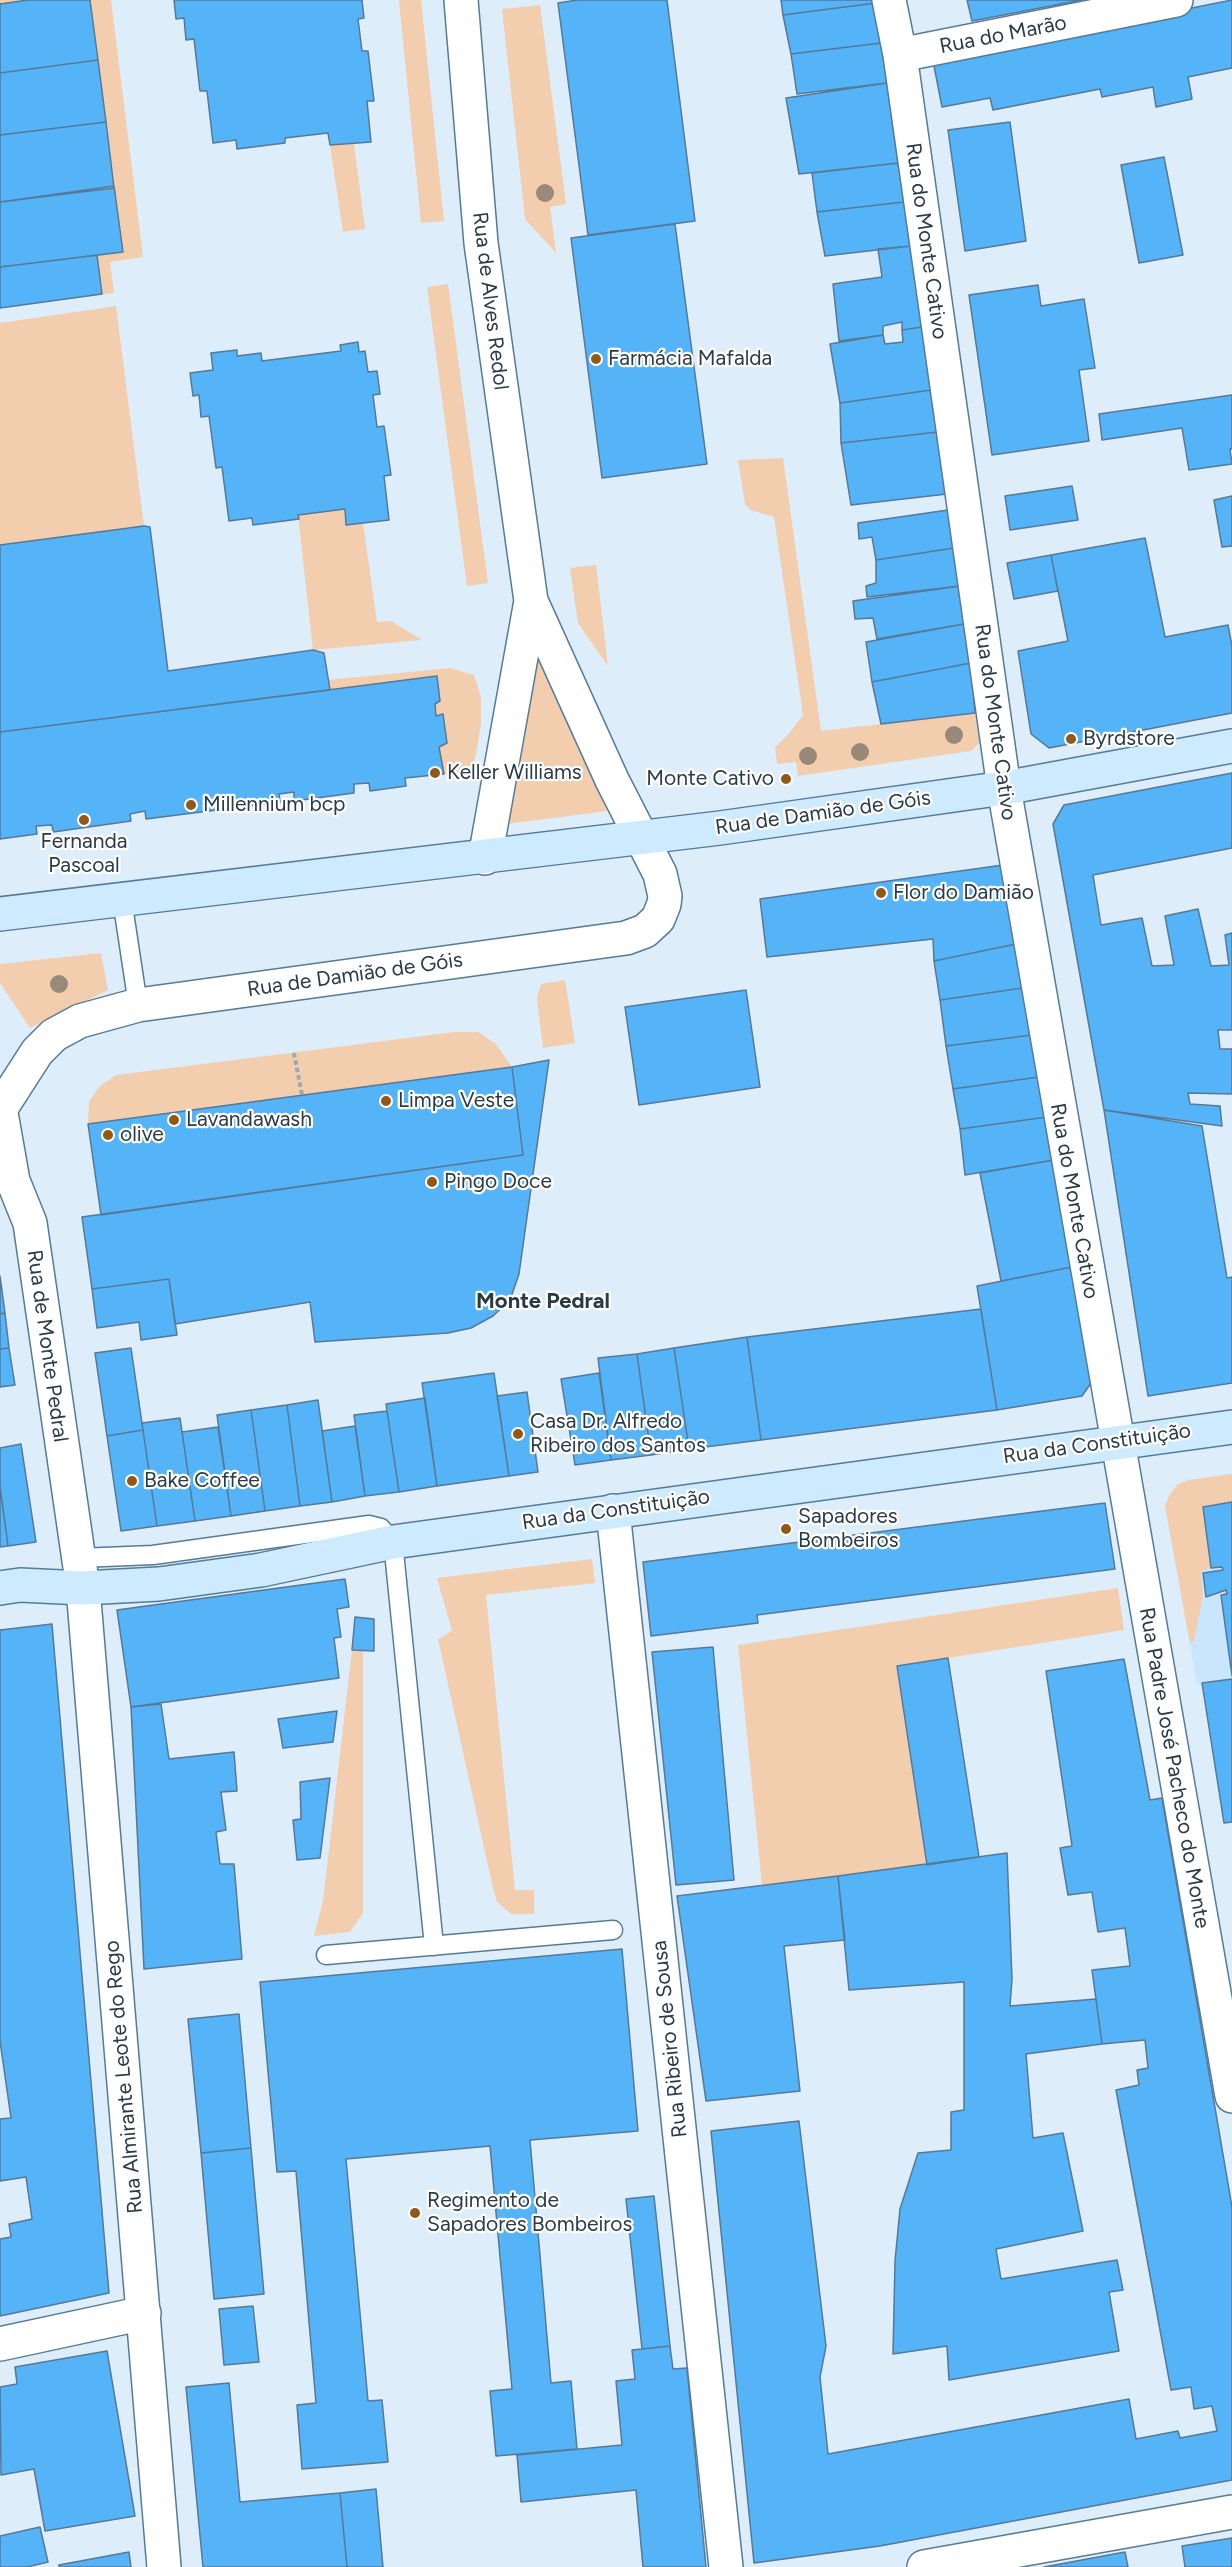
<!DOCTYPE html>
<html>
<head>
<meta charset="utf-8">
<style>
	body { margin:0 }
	canvas { display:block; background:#ddedfa }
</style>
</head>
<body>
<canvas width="1232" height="2567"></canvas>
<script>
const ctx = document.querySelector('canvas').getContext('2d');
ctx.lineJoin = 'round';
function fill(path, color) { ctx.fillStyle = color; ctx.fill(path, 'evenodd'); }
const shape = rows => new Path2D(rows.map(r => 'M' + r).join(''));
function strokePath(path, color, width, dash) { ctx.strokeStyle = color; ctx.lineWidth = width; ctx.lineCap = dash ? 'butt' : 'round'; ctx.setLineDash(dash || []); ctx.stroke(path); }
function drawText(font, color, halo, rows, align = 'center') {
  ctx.font = font + ' Figtree,sans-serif'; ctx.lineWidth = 4.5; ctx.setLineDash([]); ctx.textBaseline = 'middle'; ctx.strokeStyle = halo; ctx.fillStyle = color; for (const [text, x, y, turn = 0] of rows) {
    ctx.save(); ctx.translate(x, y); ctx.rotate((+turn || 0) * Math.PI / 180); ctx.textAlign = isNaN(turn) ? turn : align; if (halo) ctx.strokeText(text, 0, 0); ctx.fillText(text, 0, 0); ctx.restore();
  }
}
fill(shape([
	[1232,1474,1232,1679,1197,1685,1165,1506,1170,1494,1178,1484,1189,1480]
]), '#cae6fd');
fill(shape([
	[0,0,111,0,143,257,110,262,114,293,0,308],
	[399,0,421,0,444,221,421,223],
	[540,5,566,204,550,207,556,253,525,219,502,9],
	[354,144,365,229,343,232,330,145],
	[448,284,488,583,467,586,427,287],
	[116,306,144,526,0,545,0,323],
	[783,458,821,731,975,713,980,742,971,751,798,776,796,762,777,764,775,747,787,736,803,715,774,517,750,510,745,504,738,460],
	[345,509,347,525,363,523,377,622,391,621,422,640,313,650,298,515],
	[596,565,608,666,578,623,570,568],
	[537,643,607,811,507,824],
	[450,668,474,675,481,697,481,724,476,754,469,776,444,774,439,747,447,743,443,715,436,716,435,704,440,700,437,676,330,690,328,680],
	[101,953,108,990,30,1028,0,983,0,964],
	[565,980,575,1043,543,1048,537,999,541,984],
	[455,1032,478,1032,496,1044,512,1067,88,1124,89,1102,99,1087,116,1075],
	[1232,1474,1232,1502,1203,1507,1211,1568,1201,1571,1203,1595,1194,1641,1190,1643,1165,1506,1170,1494,1178,1484,1189,1480],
	[592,1559,595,1583,486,1595,515,1890,534,1890,534,1914,511,1914,497,1902,493,1888,438,1639,452,1631,437,1578],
	[1118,1588,1124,1630,897,1666,927,1865,762,1885,738,1645],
	[352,1650,363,1651,363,1913,350,1932,314,1936,323,1901]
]), '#f2ceaf');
const building = shape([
	[28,0,90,0,98,60,0,73,0,4,28,0],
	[174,0,362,0,364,18,358,19,362,51,368,51,374,101,367,101,371,142,330,145,328,133,285,138,285,143,237,149,236,140,213,143,207,91,200,91,194,39,186,40,184,18,176,19,174,0],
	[577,0,667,0,695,221,588,235,558,3,577,0],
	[781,0,876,0,876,3,783,15,781,0],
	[967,0,1082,0,972,21,967,0],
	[1232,0,1232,68,1188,77,1192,99,1156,107,1153,87,1102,97,1100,89,993,110,990,98,942,107,934,66,940,58,1232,0],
	[876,3,881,43,791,54,783,15,876,3],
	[881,43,887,83,797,94,791,54,881,43],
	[98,60,106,122,0,135,0,73,98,60],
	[887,83,898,163,799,174,786,98,887,83],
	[106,122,114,188,0,202,0,135,106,122],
	[1010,122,1026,241,965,251,948,130,1010,122],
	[1164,157,1183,255,1139,263,1121,165,1164,157],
	[898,163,904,202,817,212,812,173,898,163],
	[114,186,123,252,0,267,0,202,114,186],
	[904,202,911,246,825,256,817,212,904,202],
	[675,224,707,464,602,478,571,238,675,224],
	[911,246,922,327,902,330,902,322,883,326,883,335,839,341,833,284,882,277,878,249,911,246],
	[97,255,102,294,0,308,0,267,97,255],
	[1038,285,1041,306,1084,299,1095,368,1079,370,1089,441,992,455,969,295,1038,285],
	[922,327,931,390,840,403,830,344,883,335,885,344,903,342,902,330,922,327],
	[358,342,359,352,365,351,368,372,377,371,380,394,373,395,377,427,384,426,391,475,384,476,389,520,346,525,345,509,298,515,299,519,253,525,252,518,229,521,222,467,216,468,209,416,201,417,199,395,193,396,190,373,213,370,211,353,237,350,237,356,261,353,262,361,341,351,340,345,358,342],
	[931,390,938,432,841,443,840,403,931,390],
	[1232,395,1232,449,1230,449,1232,464,1189,470,1182,428,1102,440,1099,414,1232,395],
	[938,432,947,494,851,505,841,443,938,432],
	[1072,486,1078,520,1010,530,1005,496,1072,486],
	[1232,496,1232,546,1222,547,1214,500,1232,496],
	[948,510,954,548,876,560,872,537,859,539,858,523,948,510],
	[144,526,150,527,168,671,313,650,324,653,330,690,0,732,0,545,144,526],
	[1145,538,1165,637,1228,625,1232,646,1232,713,1049,748,1031,734,1018,651,1068,641,1051,555,1145,538],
	[954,548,960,586,867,597,866,586,876,583,876,560,954,548],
	[1051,555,1058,591,1014,599,1007,563,1051,555],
	[960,586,964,624,877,639,873,618,855,619,853,601,960,586],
	[964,624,971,663,872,682,866,642,964,624],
	[971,663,975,713,881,724,872,682,971,663],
	[437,676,440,701,435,704,436,716,443,714,447,743,439,747,444,774,405,778,406,786,370,791,369,783,354,784,354,793,294,801,294,792,279,794,280,802,146,819,145,811,130,814,131,821,53,832,52,825,36,826,37,834,0,839,0,732,437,676],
	[1232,773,1232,848,1093,875,1101,925,1142,918,1152,966,1174,965,1165,916,1198,909,1211,966,1229,965,1225,935,1232,933,1232,1030,1218,1030,1220,1049,1232,1049,1232,1094,1188,1093,1190,1104,1220,1106,1222,1126,1104,1110,1053,824,1064,805,1232,773],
	[1003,865,1016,944,934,961,933,939,767,957,760,899,1003,865],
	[1016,944,1023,988,940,1000,934,961,1016,944],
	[1023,988,1032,1035,946,1046,940,1000,1023,988],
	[746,990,760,1087,639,1105,625,1007,746,990],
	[1032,1035,1039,1077,953,1089,946,1046,1032,1035],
	[549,1060,519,1274,510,1300,493,1316,471,1328,448,1333,315,1342,310,1302,175,1324,169,1279,92,1289,82,1217,523,1155,512,1067,549,1060],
	[512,1067,523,1155,101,1215,88,1124,512,1067],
	[1039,1077,1047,1117,960,1129,953,1089,1039,1077],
	[1104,1110,1202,1126,1227,1278,1232,1277,1232,1383,1148,1396,1104,1110],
	[1047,1117,1054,1160,965,1175,960,1129,1047,1117],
	[1054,1160,1072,1267,1001,1281,980,1173,1054,1160],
	[1072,1267,1091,1383,1082,1396,997,1410,977,1286,1072,1267],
	[0,1276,5,1313,0,1314,0,1276],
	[169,1279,177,1335,141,1340,139,1322,97,1328,92,1289,169,1279],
	[981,1309,997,1410,761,1440,747,1337,981,1309],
	[5,1313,9,1348,0,1349,0,1314,5,1313],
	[747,1337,761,1440,689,1449,674,1348,747,1337],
	[9,1348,15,1385,0,1387,0,1349,9,1348],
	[131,1348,143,1430,107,1436,95,1353,131,1348],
	[674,1348,689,1449,651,1455,637,1354,674,1348],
	[637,1354,651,1455,611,1460,598,1358,637,1354],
	[494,1373,509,1476,437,1486,422,1383,494,1373],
	[599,1373,611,1460,575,1465,561,1379,599,1373],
	[527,1392,538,1472,509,1476,497,1396,527,1392],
	[425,1398,437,1486,399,1492,386,1404,425,1398],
	[318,1400,332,1502,300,1506,287,1405,318,1400],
	[287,1405,300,1506,265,1511,251,1410,287,1405],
	[251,1410,265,1511,231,1516,217,1415,251,1410],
	[387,1411,399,1492,365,1496,354,1415,387,1411],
	[180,1418,195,1521,157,1526,142,1423,180,1418],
	[355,1426,365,1496,332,1502,322,1431,355,1426],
	[218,1427,231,1516,195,1521,182,1432,218,1427],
	[143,1430,157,1526,121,1531,107,1436,143,1430],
	[21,1444,36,1542,8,1546,0,1486,0,1448,21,1444],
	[0,1486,8,1546,0,1547,0,1486],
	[1232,1502,1232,1676,1221,1595,1227,1594,1226,1590,1206,1597,1203,1573,1223,1570,1222,1567,1211,1568,1203,1507,1232,1502],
	[1105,1503,1115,1569,757,1615,758,1623,651,1636,643,1562,1105,1503],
	[345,1579,349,1607,337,1609,341,1637,334,1638,339,1678,131,1707,117,1610,345,1579],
	[355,1617,374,1619,374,1651,352,1650,355,1617],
	[52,1624,109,2293,0,2316,0,2239,11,2237,9,2224,32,2219,26,2177,0,2181,0,2119,11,2118,0,2041,0,1630,52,1624],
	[713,1647,734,1880,676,1885,652,1652,713,1647],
	[948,1658,979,1857,927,1865,897,1666,948,1658],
	[1124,1659,1150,1800,1162,1798,1232,2207,1232,2480,880,2546,754,2563,711,2131,799,2121,826,2346,820,2377,828,2454,1129,2399,1136,2439,1178,2431,1180,2438,1217,2431,1212,2406,1194,2409,1191,2387,1171,2390,1116,2090,1139,2085,1137,2070,1148,2068,1145,2040,1102,2044,1092,1970,1130,1966,1125,1928,1098,1932,1092,1892,1068,1895,1060,1848,1072,1846,1046,1671,1124,1659],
	[1232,1679,1232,1822,1224,1823,1202,1683,1232,1679],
	[161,1704,169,1759,234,1752,237,1791,221,1792,226,1830,216,1832,220,1864,234,1864,242,1959,144,1969,131,1707,161,1704],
	[337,1711,333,1742,283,1748,278,1719,337,1711],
	[330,1778,320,1858,297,1860,293,1820,301,1819,300,1782,330,1778],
	[1007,1853,1012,1979,1010,2006,1096,1999,1102,2044,1026,2054,1033,2138,1063,2133,1083,2231,996,2249,1001,2279,1117,2260,1123,2290,1109,2292,1119,2351,949,2380,947,2346,893,2354,895,2261,900,2209,918,2153,951,2150,951,2112,964,2110,964,1982,849,1990,838,1876,1007,1853],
	[838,1876,845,1940,784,1946,800,2091,706,2101,677,1896,838,1876],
	[622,1949,638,2131,530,2140,551,2383,571,2381,577,2449,496,2456,490,2391,512,2389,490,2146,346,2159,368,2401,382,2400,388,2462,302,2469,297,2405,316,2403,296,2171,277,2172,260,1982,622,1949],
	[239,2014,251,2148,201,2153,188,2019,239,2014],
	[251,2148,264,2294,214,2299,201,2153,251,2148],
	[654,2196,670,2346,642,2349,626,2199,654,2196],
	[253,2306,259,2362,224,2365,219,2309,253,2306],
	[670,2346,673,2369,687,2368,706,2567,643,2567,636,2490,521,2502,517,2455,622,2445,616,2381,635,2379,632,2350,670,2346],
	[107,2351,135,2516,45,2531,34,2469,1,2475,0,2387,17,2384,15,2367,107,2351],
	[229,2383,240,2502,340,2493,347,2567,203,2567,186,2387,229,2383],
	[376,2489,383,2567,347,2567,340,2493,376,2489],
	[40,2527,48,2562,27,2567,0,2567,0,2536,40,2527],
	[1232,2538,1232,2567,1185,2567,1182,2546,1232,2538],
	[129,2552,131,2567,59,2567,59,2565,129,2552],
	[1125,2552,1128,2567,1044,2567,1125,2552]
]);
fill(building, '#55b3f7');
strokePath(building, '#557996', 1.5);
const lane = shape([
	[122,899,138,1005],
	[79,1558,153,1555,369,1525,381,1528,393,1542,434,1946],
	[326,1955,613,1930]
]);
const street = shape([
	[889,0,900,55,1004,788,1232,2096],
	[900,55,1176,0],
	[485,858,531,601],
	[0,1107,13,1181,30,1223,83,1588,164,2567],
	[1,1108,37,1052,54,1035,80,1021,138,1005,626,938,645,931,658,919,664,904,665,896,660,874,612,780,531,601,481,243,461,0],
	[613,1511,726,2567],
	[0,2344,144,2313],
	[924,2567,1232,2512]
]);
const secondary = shape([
	[0,914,720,828,1004,788,1232,746],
	[0,1588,20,1585,83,1588,159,1584,261,1570,393,1542,1232,1427]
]);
strokePath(lane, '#567b98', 21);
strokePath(street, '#567b98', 36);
strokePath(secondary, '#567b98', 36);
strokePath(shape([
	[294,1053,302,1095]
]), '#99a9b6', 4, [4.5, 3]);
strokePath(lane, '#fff', 18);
strokePath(street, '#fff', 33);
strokePath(secondary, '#cdeafe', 33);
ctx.fillStyle = '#988978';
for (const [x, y] of [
	[545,193],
	[954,735],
	[860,752],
	[808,756],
	[59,984]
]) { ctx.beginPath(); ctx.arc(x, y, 9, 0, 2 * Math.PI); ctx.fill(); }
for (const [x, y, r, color] of [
	[596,359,6,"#925816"],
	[1071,739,6,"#925816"],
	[435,773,6,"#925816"],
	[786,779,6,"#925816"],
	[191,805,6,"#925816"],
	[84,820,6,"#925816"],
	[881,893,6,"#925816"],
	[386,1101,6,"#925816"],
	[174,1120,6,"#925816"],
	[108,1135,6,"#925816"],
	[432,1182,6,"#925816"],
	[518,1434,6,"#925816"],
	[132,1481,6,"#925816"],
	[786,1529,6,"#925816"],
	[415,2213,6,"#925816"]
]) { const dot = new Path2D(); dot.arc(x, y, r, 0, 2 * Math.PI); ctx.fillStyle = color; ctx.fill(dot); strokePath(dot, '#fff', 2); }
drawText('21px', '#2a3a47', '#fff', [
	["Rua do Marão",1003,35,-11],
	["Rua do Monte Cativo",926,241,82],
	["Rua de Alves Redol",490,301,83],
	["Rua do Monte Cativo",995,722,82],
	["Rua de Damião de Góis",823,813,-8],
	["Rua de Damião de Góis",355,975,-8],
	["Rua do Monte Cativo",1074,1201,80],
	["Rua de Monte Pedral",47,1346,82],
	["Rua da Constituição",1097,1444,-8],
	["Rua da Constituição",616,1510,-8],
	["Rua Padre José Pacheco do Monte",1174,1768,80],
	["Rua Ribeiro de Sousa",670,2039,-96],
	["Rua Almirante Leote do Rego",124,2077,-95]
]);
drawText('21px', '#2a3a47', '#fff', [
	["Farmácia Mafalda",608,359],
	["Byrdstore",1083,739],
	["Keller Williams",447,773],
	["Monte Cativo",774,779,"right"],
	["Millennium bcp",203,805],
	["Fernanda",84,842,"center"],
	["Pascoal",84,866,"center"],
	["Flor do Damião",893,893],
	["Limpa Veste",398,1101],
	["Lavandawash",186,1120],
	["olive",120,1135],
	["Pingo Doce",444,1182],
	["Casa Dr. Alfredo",530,1422],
	["Ribeiro dos Santos",530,1446],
	["Bake Coffee",144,1481],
	["Sapadores",798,1517],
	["Bombeiros",798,1541],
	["Regimento de",427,2201],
	["Sapadores Bombeiros",427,2225]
], 'left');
drawText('bold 22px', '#2a3a47', '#fff', [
	["Monte Pedral",543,1302]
]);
</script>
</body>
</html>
